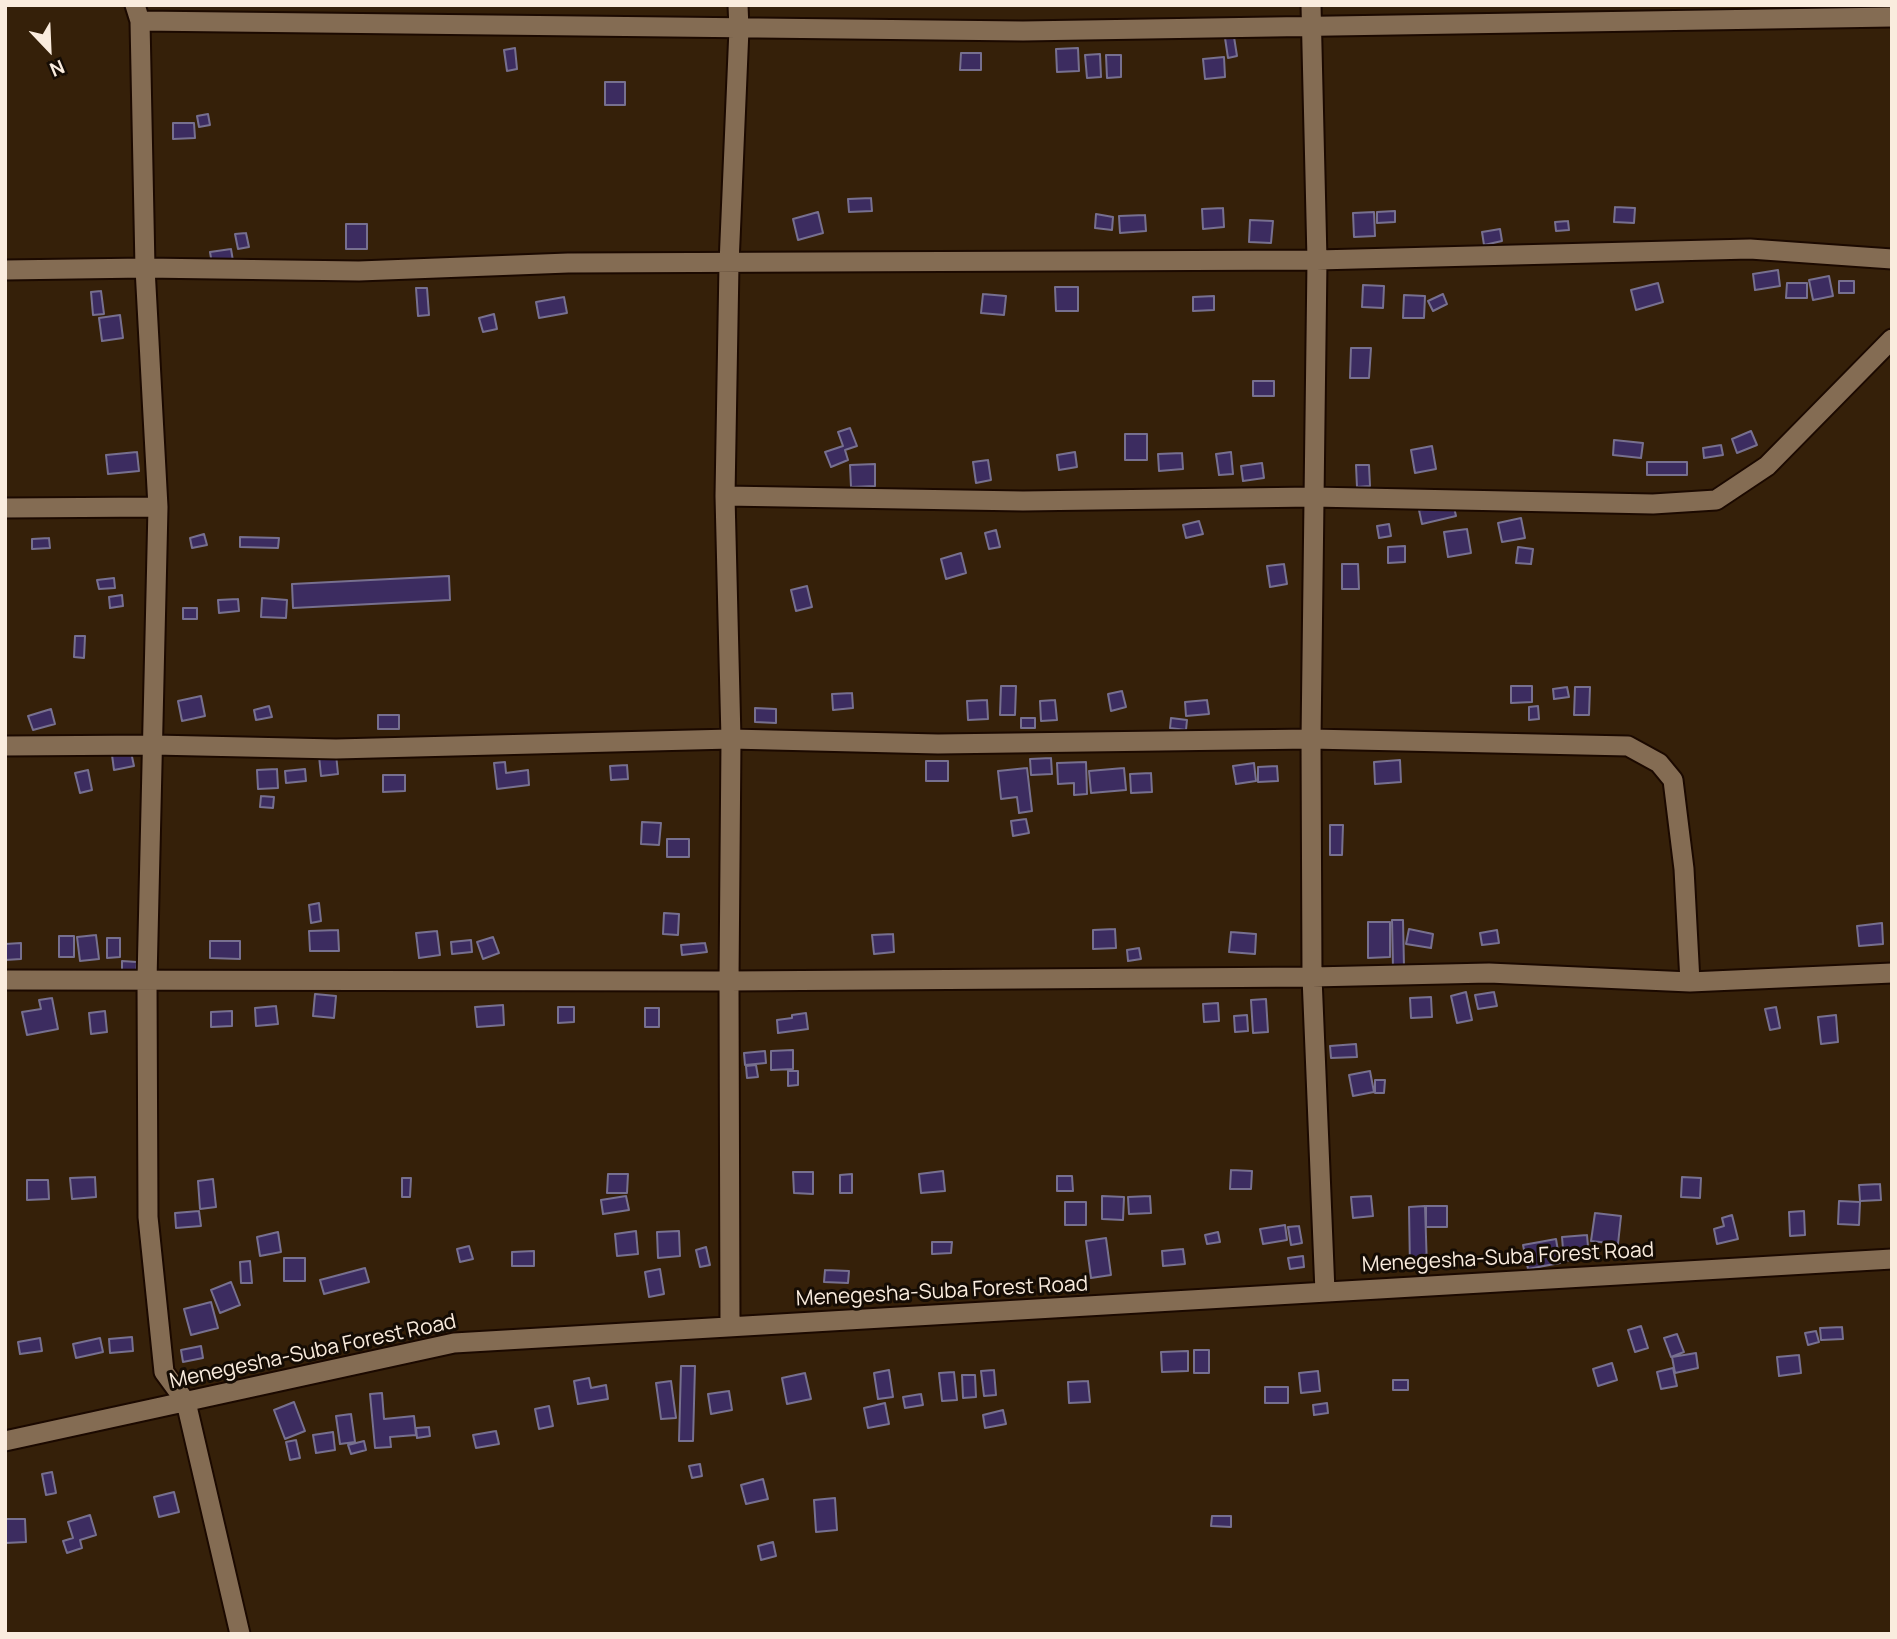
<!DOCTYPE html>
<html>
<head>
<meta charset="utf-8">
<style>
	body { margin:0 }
	#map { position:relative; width:1897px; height:1639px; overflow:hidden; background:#352009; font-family:Manrope,sans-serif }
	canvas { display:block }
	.frame { position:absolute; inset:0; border:7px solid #faecde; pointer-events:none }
	.north { position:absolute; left:14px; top:14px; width:70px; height:70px; -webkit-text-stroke:5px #150c04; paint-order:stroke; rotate:157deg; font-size:19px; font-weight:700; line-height:28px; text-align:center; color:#faecde }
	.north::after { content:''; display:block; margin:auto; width:24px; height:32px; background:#faecde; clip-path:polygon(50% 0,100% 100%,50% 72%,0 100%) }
</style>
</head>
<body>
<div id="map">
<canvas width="1897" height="1639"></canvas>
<div class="frame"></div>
<div class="north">N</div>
</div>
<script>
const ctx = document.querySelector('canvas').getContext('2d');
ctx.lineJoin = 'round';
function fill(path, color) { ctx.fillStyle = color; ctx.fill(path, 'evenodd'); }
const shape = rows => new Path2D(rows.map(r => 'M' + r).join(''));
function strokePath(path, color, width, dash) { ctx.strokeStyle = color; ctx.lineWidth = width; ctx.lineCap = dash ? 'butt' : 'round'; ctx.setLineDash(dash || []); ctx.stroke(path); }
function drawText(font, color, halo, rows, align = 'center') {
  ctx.font = font + ' Manrope,sans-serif'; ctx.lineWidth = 6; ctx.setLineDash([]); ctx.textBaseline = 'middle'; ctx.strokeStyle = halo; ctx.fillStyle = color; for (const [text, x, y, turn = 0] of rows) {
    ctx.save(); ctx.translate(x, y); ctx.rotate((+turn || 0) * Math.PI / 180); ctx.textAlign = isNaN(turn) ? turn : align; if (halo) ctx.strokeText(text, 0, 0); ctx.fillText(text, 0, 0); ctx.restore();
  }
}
const building = shape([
	[1234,37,1237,56,1228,58,1225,38,1234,37],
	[515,48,517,69,507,71,504,50,515,48],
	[1078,48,1079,71,1057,72,1056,49,1078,48],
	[961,53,981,53,981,70,960,70,961,53],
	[1100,54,1101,77,1087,78,1085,55,1100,54],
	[1106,55,1121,55,1121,77,1107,78,1106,55],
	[1224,57,1225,77,1205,79,1203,59,1224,57],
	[605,82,625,82,625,105,605,105,605,82],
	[208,114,210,125,199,127,197,116,208,114],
	[173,123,194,123,195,138,173,139,173,123],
	[871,198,872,211,849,212,848,199,871,198],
	[1615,207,1635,208,1634,223,1614,222,1615,207],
	[1223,208,1224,227,1203,229,1202,209,1223,208],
	[1395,211,1395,222,1377,223,1377,212,1395,211],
	[818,212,823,233,798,240,793,219,818,212],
	[1374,212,1375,236,1354,237,1353,213,1374,212],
	[1096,214,1113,217,1112,230,1095,228,1096,214],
	[1145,215,1146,231,1120,233,1119,216,1145,215],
	[1250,220,1273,221,1271,243,1249,242,1250,220],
	[1568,221,1569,230,1556,231,1555,222,1568,221],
	[346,224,367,224,367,249,346,249,346,224],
	[1500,229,1502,241,1484,245,1482,232,1500,229],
	[246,233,249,247,238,249,235,234,246,233],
	[231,249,233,261,212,264,210,252,231,249],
	[1778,270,1780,286,1755,290,1753,274,1778,270],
	[1829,276,1833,296,1813,300,1809,280,1829,276],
	[1839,281,1854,281,1854,293,1839,293,1839,281],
	[1658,283,1663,302,1636,310,1631,290,1658,283],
	[1787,283,1807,283,1807,298,1786,298,1787,283],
	[1363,285,1384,286,1383,308,1362,307,1363,285],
	[1055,287,1078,287,1078,311,1056,311,1055,287],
	[416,288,427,288,429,315,418,316,416,288],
	[101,291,104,314,93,315,91,292,101,291],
	[983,294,1006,296,1004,315,981,313,983,294],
	[1443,294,1447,304,1433,311,1428,301,1443,294],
	[1404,295,1425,296,1424,318,1403,318,1404,295],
	[1214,296,1214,310,1193,311,1193,297,1214,296],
	[564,297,567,313,539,318,536,302,564,297],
	[494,314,497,329,483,332,479,318,494,314],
	[120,315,123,338,102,341,99,318,120,315],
	[1351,348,1371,348,1369,378,1350,378,1351,348],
	[1253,381,1274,381,1274,396,1253,396,1253,381],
	[850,428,857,446,845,450,848,460,831,467,825,452,843,446,838,432,850,428],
	[1751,431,1757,445,1737,453,1732,439,1751,431],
	[1125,434,1147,434,1147,460,1125,460,1125,434],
	[1614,440,1643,443,1641,458,1613,455,1614,440],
	[1721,445,1723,455,1704,458,1703,448,1721,445],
	[1432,446,1436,469,1415,473,1411,450,1432,446],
	[137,452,139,471,108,474,106,455,137,452],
	[1075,452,1077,467,1059,470,1057,455,1075,452],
	[1231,452,1233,474,1219,475,1216,454,1231,452],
	[1182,453,1183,469,1159,471,1158,454,1182,453],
	[988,460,991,480,976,483,973,462,988,460],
	[1647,462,1687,462,1687,475,1647,475,1647,462],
	[1262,463,1264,478,1243,481,1241,466,1262,463],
	[875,464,875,486,851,487,850,465,875,464],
	[1356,465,1369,465,1370,486,1357,487,1356,465],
	[1453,503,1456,516,1422,524,1419,510,1453,503],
	[1521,518,1525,538,1502,542,1498,523,1521,518],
	[1199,521,1203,534,1186,538,1183,525,1199,521],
	[1389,524,1391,536,1379,538,1377,526,1389,524],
	[1467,529,1471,553,1448,557,1444,532,1467,529],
	[996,530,1000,547,989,549,985,533,996,530],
	[204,534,207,545,192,548,190,538,204,534],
	[240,537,279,538,278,548,240,547,240,537],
	[49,538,50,548,32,549,32,539,49,538],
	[1405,546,1405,562,1388,563,1388,547,1405,546],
	[1518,547,1533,549,1531,564,1516,563,1518,547],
	[961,553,966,573,946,579,941,559,961,553],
	[1284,564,1287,584,1270,587,1267,566,1284,564],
	[1342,564,1358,564,1359,589,1342,589,1342,564],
	[449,576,450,600,293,608,292,584,449,576],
	[114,578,115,588,99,589,97,580,114,578],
	[807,586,812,607,796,611,791,590,807,586],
	[122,595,123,606,110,608,109,597,122,595],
	[262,598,287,600,286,618,261,617,262,598],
	[238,599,239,611,219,613,218,600,238,599],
	[183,608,197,608,197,619,183,619,183,608],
	[75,636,85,636,84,658,74,657,75,636],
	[1001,686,1016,686,1015,715,1000,715,1001,686],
	[1511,686,1532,686,1532,702,1511,703,1511,686],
	[1567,687,1569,697,1554,699,1553,689,1567,687],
	[1575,687,1590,687,1589,715,1574,715,1575,687],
	[1122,691,1126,707,1111,711,1108,694,1122,691],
	[852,693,853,708,833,710,832,694,852,693],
	[201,696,205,716,182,721,178,701,201,696],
	[987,700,988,719,968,720,967,701,987,700],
	[1055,700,1057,720,1041,721,1040,701,1055,700],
	[1207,700,1209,714,1186,716,1185,702,1207,700],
	[269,706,272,717,256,720,254,710,269,706],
	[1538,706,1539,719,1529,720,1529,707,1538,706],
	[755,708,776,709,776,723,755,722,755,708],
	[51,709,55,724,33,730,28,716,51,709],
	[378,715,399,715,399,729,378,729,378,715],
	[1021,718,1035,718,1035,728,1021,728,1021,718],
	[1171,718,1187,720,1186,730,1170,728,1171,718],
	[131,752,134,766,114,770,112,755,131,752],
	[336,754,338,774,321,776,319,756,336,754],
	[1051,758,1052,774,1031,775,1030,759,1051,758],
	[1400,760,1401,782,1375,784,1374,762,1400,760],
	[926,761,948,761,948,781,926,781,926,761],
	[505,762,506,773,528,770,529,785,497,789,494,763,505,762],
	[1086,762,1087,794,1074,795,1074,783,1058,784,1057,763,1086,762],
	[1254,763,1256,781,1236,784,1233,766,1254,763],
	[627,765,628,779,611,780,610,766,627,765],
	[1277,766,1278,781,1258,782,1258,767,1277,766],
	[1027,768,1032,811,1019,813,1017,797,1001,799,998,771,1027,768],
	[1124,768,1126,790,1091,793,1089,771,1124,768],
	[277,769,278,788,258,789,257,770,277,769],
	[305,769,306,781,286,783,285,771,305,769],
	[88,770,92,790,80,793,75,773,88,770],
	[1151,773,1152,792,1131,793,1130,774,1151,773],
	[383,775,405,775,405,791,383,792,383,775],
	[261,796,274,797,273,808,260,807,261,796],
	[1026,819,1029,833,1013,836,1011,821,1026,819],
	[642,822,661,823,659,845,641,844,642,822],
	[1330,825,1343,825,1342,855,1330,855,1330,825],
	[667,839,689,839,689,857,667,857,667,839],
	[319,903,321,921,311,923,309,905,319,903],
	[664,913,679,914,678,935,663,934,664,913],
	[1392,920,1403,920,1404,967,1393,968,1392,920],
	[1368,922,1390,922,1390,957,1368,958,1368,922],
	[1882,923,1883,944,1859,946,1857,926,1882,923],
	[1115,929,1116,948,1093,949,1093,930,1115,929],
	[1409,929,1433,934,1431,948,1406,944,1409,929],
	[338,930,339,951,310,951,309,931,338,930],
	[1497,930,1499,943,1482,945,1480,933,1497,930],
	[437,931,440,955,419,958,416,933,437,931],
	[1231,932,1256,934,1255,954,1229,952,1231,932],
	[893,934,894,952,874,954,872,935,893,934],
	[96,935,99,959,80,961,77,937,96,935],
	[59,936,74,936,74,957,59,957,59,936],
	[493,937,499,953,483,959,477,942,493,937],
	[107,938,120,938,120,957,107,958,107,938],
	[471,940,472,952,452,954,451,942,471,940],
	[210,941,240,941,240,959,210,958,210,941],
	[21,943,21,959,5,960,5,944,21,943],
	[705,943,707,952,682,955,681,945,705,943],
	[1139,948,1141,959,1128,961,1127,950,1139,948],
	[122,961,137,962,136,972,122,972,122,961],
	[1466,992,1472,1020,1457,1023,1451,996,1466,992],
	[1494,992,1497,1006,1478,1009,1475,995,1494,992],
	[315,994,336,996,334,1018,313,1016,315,994],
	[1431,997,1432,1017,1411,1018,1410,998,1431,997],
	[52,998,58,1029,27,1035,22,1012,41,1009,39,1000,52,998],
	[1266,999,1268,1032,1253,1033,1251,1000,1266,999],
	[1218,1003,1219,1021,1204,1022,1203,1004,1218,1003],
	[503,1005,504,1025,477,1027,475,1007,503,1005],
	[276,1006,278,1024,256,1026,255,1008,276,1006],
	[558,1007,574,1007,574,1022,558,1023,558,1007],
	[1776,1007,1780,1028,1770,1030,1765,1009,1776,1007],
	[645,1008,659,1008,659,1027,645,1027,645,1008],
	[105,1011,107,1032,91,1034,89,1013,105,1011],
	[232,1011,232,1026,211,1027,211,1012,232,1011],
	[806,1013,808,1029,778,1033,777,1020,792,1018,792,1015,806,1013],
	[1247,1015,1248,1031,1235,1032,1234,1016,1247,1015],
	[1836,1015,1838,1042,1821,1044,1818,1017,1836,1015],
	[1356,1044,1357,1057,1331,1058,1330,1046,1356,1044],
	[793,1050,793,1069,771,1070,771,1051,793,1050],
	[765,1051,766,1063,745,1065,744,1053,765,1051],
	[756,1065,758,1077,747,1078,746,1066,756,1065],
	[788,1071,798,1071,798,1085,788,1086,788,1071],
	[1370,1071,1374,1092,1353,1096,1349,1075,1370,1071],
	[1375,1080,1385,1080,1384,1093,1375,1093,1375,1080],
	[1231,1170,1252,1171,1251,1189,1230,1189,1231,1170],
	[943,1171,945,1191,921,1193,919,1174,943,1171],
	[793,1172,813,1172,813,1194,794,1193,793,1172],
	[608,1174,628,1174,627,1193,607,1193,608,1174],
	[852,1174,852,1193,840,1193,840,1175,852,1174],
	[1057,1176,1072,1176,1073,1191,1057,1191,1057,1176],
	[95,1177,96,1197,72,1199,70,1178,95,1177],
	[1682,1177,1701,1178,1700,1198,1681,1197,1682,1177],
	[402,1178,411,1178,410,1197,402,1197,402,1178],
	[213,1179,216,1207,200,1209,198,1181,213,1179],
	[27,1180,48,1180,49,1199,27,1200,27,1180],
	[1880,1184,1881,1200,1860,1201,1859,1185,1880,1184],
	[626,1196,629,1210,603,1214,601,1200,626,1196],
	[1102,1196,1124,1197,1123,1220,1102,1219,1102,1196],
	[1150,1196,1151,1213,1129,1214,1128,1197,1150,1196],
	[1371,1196,1373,1216,1353,1218,1351,1197,1371,1196],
	[1839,1201,1860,1202,1859,1225,1838,1224,1839,1201],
	[1065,1202,1086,1202,1086,1225,1065,1225,1065,1202],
	[1425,1206,1427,1268,1410,1269,1409,1207,1425,1206],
	[1426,1206,1447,1206,1447,1227,1426,1227,1426,1206],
	[199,1211,201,1226,176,1228,175,1213,199,1211],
	[1804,1211,1805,1235,1790,1236,1789,1212,1804,1211],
	[1595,1213,1621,1216,1618,1244,1591,1241,1595,1213],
	[1732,1215,1738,1239,1717,1244,1714,1229,1724,1226,1722,1218,1732,1215],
	[1285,1225,1287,1240,1263,1244,1260,1229,1285,1225],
	[1299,1226,1302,1243,1291,1245,1288,1227,1299,1226],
	[636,1231,638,1254,617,1256,615,1234,636,1231],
	[679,1231,680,1256,658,1258,657,1232,679,1231],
	[278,1232,281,1252,260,1256,257,1237,278,1232],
	[1218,1232,1220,1242,1207,1244,1205,1235,1218,1232],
	[1587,1235,1589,1258,1564,1261,1562,1237,1587,1235],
	[1106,1238,1111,1275,1091,1278,1086,1241,1106,1238],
	[1556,1239,1560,1263,1528,1269,1523,1245,1556,1239],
	[932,1242,952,1242,951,1253,932,1254,932,1242],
	[469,1246,473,1259,460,1262,457,1249,469,1246],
	[706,1247,710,1265,700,1267,696,1250,706,1247],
	[1183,1249,1185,1264,1163,1266,1162,1251,1183,1249],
	[534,1251,534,1266,512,1266,512,1252,534,1251],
	[1303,1256,1304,1267,1290,1269,1288,1258,1303,1256],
	[284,1258,305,1258,305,1281,284,1281,284,1258],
	[250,1261,252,1283,241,1283,240,1262,250,1261],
	[365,1268,369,1282,324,1294,320,1280,365,1268],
	[660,1269,664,1294,649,1297,645,1272,660,1269],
	[825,1270,849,1271,848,1283,824,1282,825,1270],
	[231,1282,240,1305,220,1313,211,1290,231,1282],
	[211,1302,218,1328,191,1335,184,1309,211,1302],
	[1641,1326,1648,1348,1635,1352,1628,1330,1641,1326],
	[1842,1327,1843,1339,1821,1340,1820,1328,1842,1327],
	[1816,1331,1819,1342,1808,1345,1805,1333,1816,1331],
	[1677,1334,1684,1352,1671,1357,1664,1338,1677,1334],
	[132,1337,133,1351,110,1353,109,1339,132,1337],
	[40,1338,42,1351,20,1354,18,1342,40,1338],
	[100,1338,103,1352,76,1358,73,1344,100,1338],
	[201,1346,203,1358,183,1362,181,1350,201,1346],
	[1194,1350,1209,1350,1209,1373,1194,1373,1194,1350],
	[1188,1351,1188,1371,1162,1372,1161,1352,1188,1351],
	[1696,1353,1698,1368,1675,1373,1672,1357,1696,1353],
	[1799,1355,1801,1373,1779,1376,1777,1357,1799,1355],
	[1612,1363,1617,1380,1598,1386,1593,1369,1612,1363],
	[681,1366,695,1366,693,1441,679,1441,681,1366],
	[1673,1368,1677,1386,1661,1389,1657,1372,1673,1368],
	[889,1370,893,1397,878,1399,874,1373,889,1370],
	[994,1370,996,1395,984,1396,981,1371,994,1370],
	[1318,1371,1320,1391,1301,1393,1299,1373,1318,1371],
	[954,1372,957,1400,942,1401,939,1373,954,1372],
	[805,1373,811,1399,787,1404,782,1378,805,1373],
	[962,1375,975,1375,976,1397,963,1398,962,1375],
	[589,1378,591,1388,606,1385,608,1399,578,1404,574,1381,589,1378],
	[1393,1380,1408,1380,1408,1390,1393,1390,1393,1380],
	[671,1381,676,1418,661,1419,656,1383,671,1381],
	[1088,1381,1090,1402,1069,1403,1068,1382,1088,1381],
	[1265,1387,1288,1387,1288,1403,1265,1403,1265,1387],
	[729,1391,732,1410,711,1414,708,1394,729,1391],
	[382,1393,384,1419,414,1416,416,1435,390,1437,391,1447,375,1448,370,1394,382,1393],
	[921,1394,923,1405,905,1408,903,1397,921,1394],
	[294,1402,305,1431,285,1439,274,1410,294,1402],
	[885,1403,889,1424,868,1428,864,1408,885,1403],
	[1327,1403,1328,1413,1314,1415,1313,1405,1327,1403],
	[549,1406,553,1426,539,1429,535,1409,549,1406],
	[1003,1410,1006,1424,985,1428,983,1415,1003,1410],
	[351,1414,355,1442,340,1444,336,1416,351,1414],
	[429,1427,430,1436,417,1438,416,1428,429,1427],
	[496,1431,499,1444,476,1448,473,1435,496,1431],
	[333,1432,335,1450,316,1453,313,1435,333,1432],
	[296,1440,300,1458,290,1460,286,1442,296,1440],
	[364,1441,366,1450,351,1454,348,1445,364,1441],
	[700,1464,702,1476,692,1478,689,1466,700,1464],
	[52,1472,56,1493,46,1495,42,1474,52,1472],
	[763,1479,768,1499,746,1504,741,1485,763,1479],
	[174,1492,179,1512,159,1517,154,1497,174,1492],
	[835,1498,837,1530,816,1532,814,1500,835,1498],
	[90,1515,96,1535,80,1540,82,1548,67,1553,63,1541,73,1538,68,1522,90,1515],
	[1212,1516,1231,1516,1231,1527,1211,1526,1212,1516],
	[5,1519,25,1519,26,1542,5,1543,5,1519],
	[773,1542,776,1556,761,1560,758,1546,773,1542]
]);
fill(building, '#3c2c60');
strokePath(building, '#77708f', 2);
const minor = shape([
	[135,5,140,21,145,268,158,507,147,980,148,1217,164,1372,186,1402,240,1634],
	[1311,5,1317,260,1311,739,1312,977,1325,1292],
	[140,21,1023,31,1892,17],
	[5,270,145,268,359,271,568,263,1317,260,1750,249,1892,259],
	[725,496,1023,501,1313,497,1653,504,1716,500,1767,466,1892,339],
	[5,508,158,507],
	[5,746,154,745,336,749,731,739,938,744,1311,739,1628,746,1659,763,1673,780,1684,869,1690,982],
	[5,980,729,981,1312,977,1489,973,1690,982,1892,973],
	[730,1327,729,981,731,739,725,496,729,264,739,29,738,5],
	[5,1441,454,1343,1892,1259]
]);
strokePath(minor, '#1b0900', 23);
strokePath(minor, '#846c53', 19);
drawText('21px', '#faecde', '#150c04', [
	["Menegesha-Suba Forest Road",1508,1258,-3],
	["Menegesha-Suba Forest Road",942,1292,-3],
	["Menegesha-Suba Forest Road",313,1352,-12]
]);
</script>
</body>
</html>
